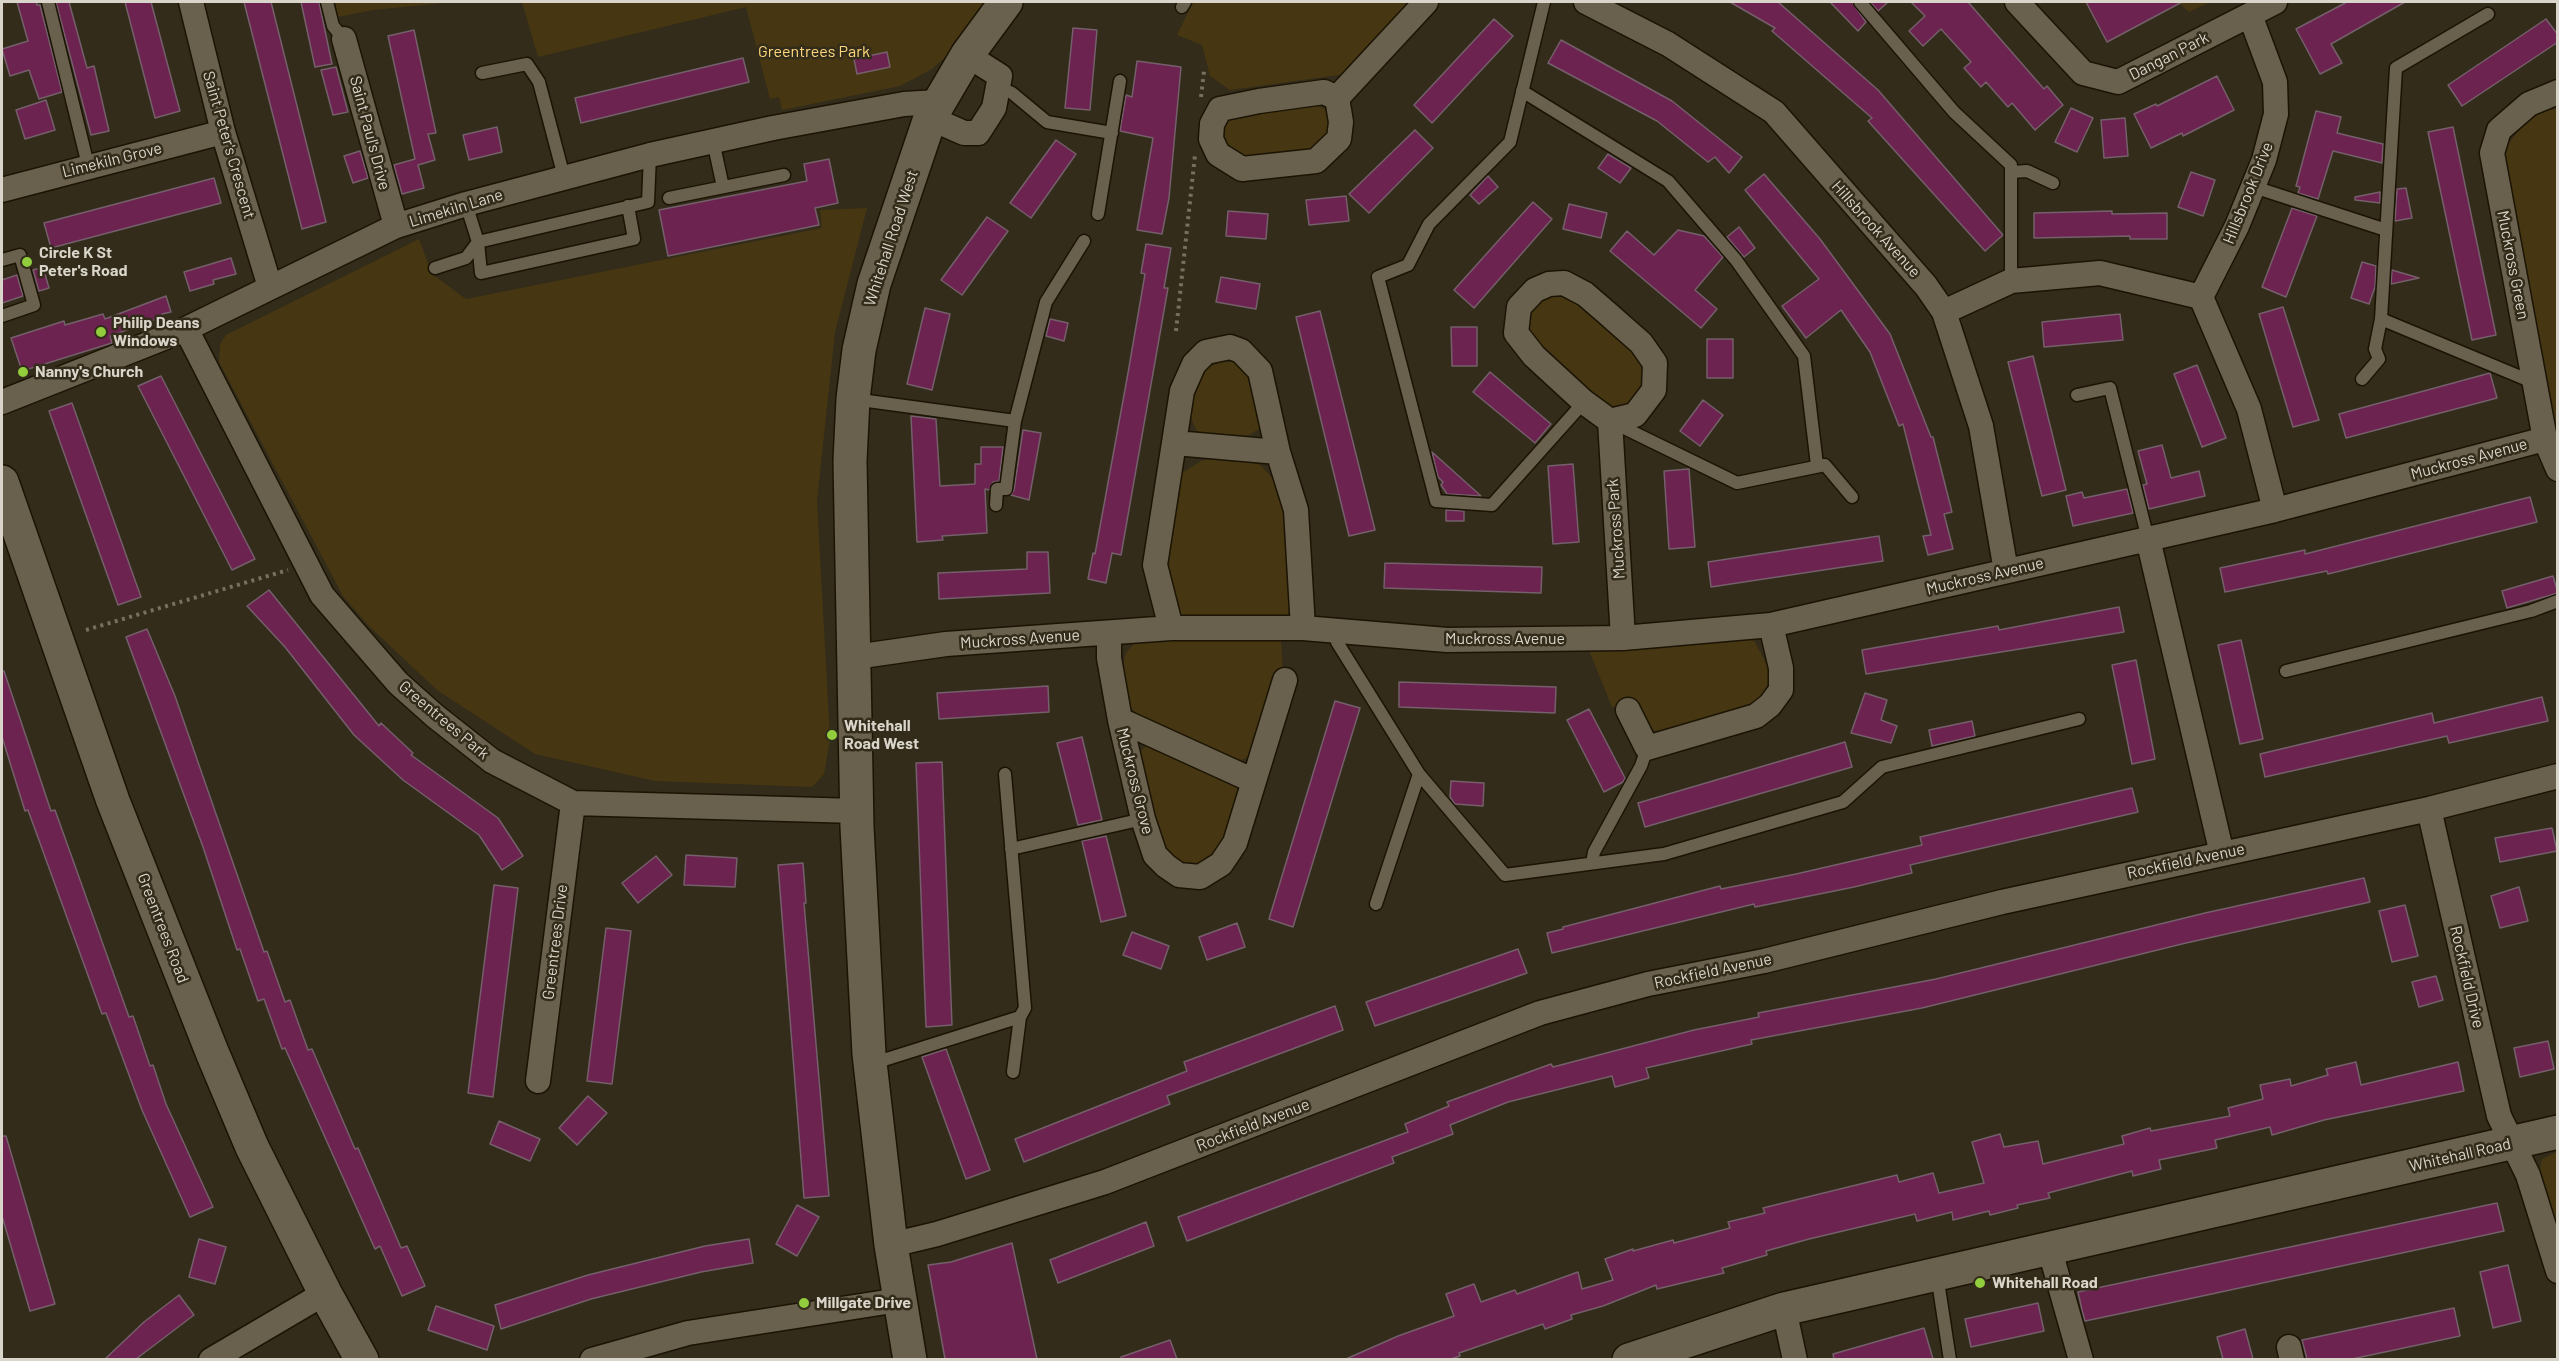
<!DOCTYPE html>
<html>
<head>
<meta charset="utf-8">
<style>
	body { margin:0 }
	#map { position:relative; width:2559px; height:1361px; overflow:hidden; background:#332c1a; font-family:Barlow,sans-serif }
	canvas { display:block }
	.frame { position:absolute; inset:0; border:3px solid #d9d5ca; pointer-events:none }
</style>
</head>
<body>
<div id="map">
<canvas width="2559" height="1361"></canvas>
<div class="frame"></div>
</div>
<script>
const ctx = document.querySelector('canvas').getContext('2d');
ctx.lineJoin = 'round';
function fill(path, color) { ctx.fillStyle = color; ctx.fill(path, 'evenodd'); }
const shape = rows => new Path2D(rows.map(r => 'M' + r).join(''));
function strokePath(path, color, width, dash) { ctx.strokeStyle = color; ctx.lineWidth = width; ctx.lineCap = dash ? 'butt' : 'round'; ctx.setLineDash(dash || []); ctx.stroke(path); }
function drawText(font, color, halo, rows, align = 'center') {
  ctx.font = font + ' Barlow,sans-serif'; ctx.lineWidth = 5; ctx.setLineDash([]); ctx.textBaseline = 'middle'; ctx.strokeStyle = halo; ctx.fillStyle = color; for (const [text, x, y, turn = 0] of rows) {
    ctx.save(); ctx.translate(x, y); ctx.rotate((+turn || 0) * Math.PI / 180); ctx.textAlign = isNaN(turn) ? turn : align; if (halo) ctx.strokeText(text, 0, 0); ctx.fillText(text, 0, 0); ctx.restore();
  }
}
fill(shape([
	[335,2,453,2,373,10,338,17],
	[522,2,984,2,970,21,971,26,950,53,932,69,900,86,782,110,779,97,770,99,746,7,538,57],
	[1193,2,1415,2,1346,74,1230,90,1210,76,1202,45,1177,35],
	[2179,2,2210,2,2189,12],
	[1313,105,1325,109,1330,117,1330,138,1307,155,1244,160,1228,153,1219,128,1226,116],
	[2557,109,2557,442,2503,150,2535,111],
	[867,208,835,332,817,501,830,739,824,774,812,787,655,781,535,754,437,690,369,626,343,596,219,362,220,344,226,335,419,239,432,274,466,299,822,228,820,210],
	[1553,292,1569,293,1641,358,1647,382,1632,404,1619,408,1605,405,1532,342,1528,318,1535,304],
	[1222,362,1234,362,1245,367,1256,385,1260,413,1259,429,1239,441,1197,431,1188,412,1192,383,1208,367],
	[1218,457,1243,459,1260,465,1280,486,1284,501,1289,610,1287,616,1182,620,1163,559,1179,475,1201,461],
	[1744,637,1754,641,1770,670,1769,682,1762,696,1752,706,1664,731,1641,730,1629,706,1612,707,1588,648],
	[1211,638,1281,640,1283,672,1270,689,1251,755,1244,759,1232,761,1142,718,1131,708,1124,692,1123,665,1126,653,1136,641],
	[1153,745,1229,778,1236,786,1239,793,1230,830,1213,860,1185,868,1158,843,1138,760,1141,751,1146,746],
	[2557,1152,2557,1236,2539,1174,2542,1159]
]), '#463712');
const building = shape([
	[17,2,36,2,37,5,40,5,62,92,39,99,29,70,10,76,2,49,28,41,17,2],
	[56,2,69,2,87,68,94,66,109,131,91,135,56,2],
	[125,2,151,2,180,111,155,118,125,2],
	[244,2,271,2,326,222,302,229,244,2],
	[301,2,319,2,332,64,315,67,301,2],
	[1730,2,1778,2,1878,90,2003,235,1985,251,1868,121,1872,118,1772,31,1775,28,1730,2],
	[1830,2,1852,2,1866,22,1858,31,1830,2],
	[1870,2,1888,2,1878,11,1870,2],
	[1911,2,1968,2,2044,89,2047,86,2063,105,2035,130,2012,103,2008,107,1986,82,1981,87,1964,68,1971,62,1941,29,1923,46,1909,31,1925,16,1911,2],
	[2086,2,2182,2,2107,42,2086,2],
	[2347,2,2405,2,2331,44,2342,63,2320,74,2296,29,2347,2],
	[1494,19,1513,36,1432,123,1414,105,1494,19],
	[2546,19,2558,35,2558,42,2462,106,2448,85,2546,19],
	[1073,28,1097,30,1090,110,1065,108,1073,28],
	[414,30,436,133,428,134,435,160,418,165,424,188,402,194,394,165,415,159,388,36,414,30],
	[1561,40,1672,101,1742,157,1729,173,1715,157,1708,162,1657,121,1548,63,1561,40],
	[887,52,890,67,857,74,854,59,887,52],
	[743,58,749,82,581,123,575,98,743,58],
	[1137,61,1181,67,1169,198,1162,234,1137,230,1153,138,1120,131,1126,95,1132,97,1137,61],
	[336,67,348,112,333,115,321,70,336,67],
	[2217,76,2234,110,2183,136,2182,133,2151,148,2134,114,2156,104,2157,106,2217,76],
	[46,100,55,130,25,139,16,110,46,100],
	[2071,108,2093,118,2077,152,2055,142,2071,108],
	[2316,111,2341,117,2337,133,2383,144,2382,163,2333,151,2318,199,2298,193,2300,187,2296,186,2316,111],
	[2125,118,2128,156,2104,158,2101,120,2125,118],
	[497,127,502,152,469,160,463,135,497,127],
	[2453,127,2496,335,2472,340,2428,132,2453,127],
	[1415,130,1433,148,1369,213,1349,194,1415,130],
	[1056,140,1076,154,1031,218,1010,203,1056,140],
	[360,151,368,178,353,183,344,156,360,151],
	[1608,154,1631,168,1620,183,1598,168,1608,154],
	[829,159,838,203,815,208,819,225,668,256,659,210,807,181,804,164,829,159],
	[2191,172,2215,180,2203,216,2178,207,2191,172],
	[1764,174,1820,239,1890,334,1931,437,1933,437,1952,512,1944,514,1953,549,1928,555,1923,536,1931,535,1903,424,1899,426,1870,352,1841,310,1806,338,1782,306,1819,279,1745,190,1764,174],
	[1488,176,1498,187,1479,204,1470,195,1488,176],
	[214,178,221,203,51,248,44,223,214,178],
	[2406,188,2412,218,2395,221,2397,189,2406,188],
	[2380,192,2380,203,2355,200,2355,197,2380,192],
	[1346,196,1349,221,1309,225,1306,200,1346,196],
	[1533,202,1552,219,1474,308,1454,290,1533,202],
	[1569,204,1607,213,1601,238,1563,229,1569,204],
	[2292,208,2317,216,2286,297,2262,287,2292,208],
	[1228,211,1268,214,1266,239,1226,236,1228,211],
	[2112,211,2112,214,2167,213,2167,239,2130,239,2130,236,2034,238,2034,213,2112,211],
	[987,217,1008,231,962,295,941,280,987,217],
	[1739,227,1755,248,1744,257,1727,237,1739,227],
	[1678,230,1704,236,1723,257,1695,290,1717,309,1701,328,1610,251,1627,231,1654,255,1678,230],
	[1146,244,1171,248,1164,288,1168,288,1121,555,1112,553,1106,583,1088,579,1093,553,1095,554,1128,373,1145,274,1141,273,1146,244],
	[231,258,236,274,213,280,214,284,190,291,184,272,231,258],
	[2362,262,2376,266,2375,287,2369,304,2351,298,2362,262],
	[43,267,49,288,39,291,33,270,43,267],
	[2392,270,2419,278,2391,284,2392,270],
	[17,275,23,296,2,303,2,280,17,275],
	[1221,277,1260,284,1256,309,1216,302,1221,277],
	[166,296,171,312,162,314,163,317,110,336,112,343,22,371,11,338,64,321,65,325,103,314,105,319,166,296],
	[2283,307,2319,420,2293,427,2259,314,2283,307],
	[925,308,950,314,932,390,907,384,925,308],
	[1320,311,1375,530,1349,536,1296,317,1320,311],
	[2120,314,2123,340,2044,347,2042,322,2120,314],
	[1050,319,1068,323,1064,341,1046,336,1050,319],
	[1451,327,1477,327,1477,366,1452,366,1451,327],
	[1707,339,1733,339,1733,378,1707,378,1707,339],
	[2033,356,2066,490,2042,496,2008,362,2033,356],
	[2197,365,2226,438,2202,447,2174,374,2197,365],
	[1490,372,1551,424,1535,443,1473,392,1490,372],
	[2490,373,2497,398,2346,438,2339,414,2490,373],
	[161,376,255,559,232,570,138,386,161,376],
	[1703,400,1723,415,1700,446,1680,431,1703,400],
	[72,403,141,597,118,605,49,411,72,403],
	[911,416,936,419,940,486,975,484,975,464,981,464,981,447,1003,447,999,481,993,482,989,490,985,489,987,533,942,536,943,540,917,542,911,416],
	[1023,430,1041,433,1029,500,1011,495,1014,490,1023,430],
	[2162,445,2171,478,2199,471,2205,496,2149,509,2143,485,2147,484,2138,451,2162,445],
	[1432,452,1481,496,1447,494,1441,485,1443,482,1438,477,1432,452],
	[1573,464,1579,542,1553,544,1548,466,1573,464],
	[1689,469,1695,547,1669,549,1664,471,1689,469],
	[2127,489,2133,513,2073,526,2066,496,2082,492,2084,498,2127,489],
	[2530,497,2537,522,2328,574,2327,571,2225,592,2220,568,2305,550,2305,554,2530,497],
	[1446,510,1464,511,1464,521,1446,521,1446,510],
	[1879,536,1883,561,1711,587,1708,562,1879,536],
	[1027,552,1048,552,1050,593,939,599,938,573,1027,569,1027,552],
	[1385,563,1542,567,1541,593,1384,588,1385,563],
	[2553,576,2558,593,2507,608,2502,591,2553,576],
	[269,590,379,726,381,723,413,753,411,755,498,818,523,856,502,870,479,835,403,780,354,735,285,647,247,606,269,590],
	[2119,607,2124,632,1866,674,1862,650,1998,626,1999,630,2119,607],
	[147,629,175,696,264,952,267,951,285,1002,290,1000,308,1050,312,1049,355,1149,358,1148,401,1248,407,1246,425,1286,402,1296,380,1246,375,1249,285,1048,282,1049,264,999,258,1001,240,949,237,950,203,847,126,637,147,629],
	[2241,640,2263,739,2240,744,2218,645,2241,640],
	[2136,660,2155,759,2132,764,2112,665,2136,660],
	[2,671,4,671,51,811,55,810,129,1017,133,1016,150,1066,153,1065,166,1104,213,1207,190,1217,142,1110,106,1013,102,1014,28,810,25,811,2,737,2,671],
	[1399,682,1556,687,1555,713,1399,707,1399,682],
	[1048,686,1049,712,939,719,937,693,1048,686],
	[1865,693,1887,700,1881,720,1897,726,1891,743,1851,733,1865,693],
	[2542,697,2548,721,2449,743,2447,736,2265,777,2260,754,2432,713,2434,723,2542,697],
	[1335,701,1360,708,1293,927,1269,919,1335,701],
	[1589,709,1625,778,1623,782,1604,792,1567,720,1589,709],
	[1972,721,1975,736,1932,746,1929,730,1972,721],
	[1082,737,1102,820,1078,825,1057,743,1082,737],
	[1845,742,1852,767,1645,827,1638,803,1845,742],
	[942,762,952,1025,926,1027,916,763,942,762],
	[1451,781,1484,783,1483,806,1455,804,1450,797,1451,781],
	[2132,788,2138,812,1910,865,1912,873,1854,887,1755,907,1754,904,1552,953,1547,933,1563,929,1563,927,1720,886,1721,889,1796,874,1922,845,1920,837,2132,788],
	[2552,828,2557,851,2500,862,2495,838,2552,828],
	[1106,836,1126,916,1101,922,1082,841,1106,836],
	[686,855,737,858,735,887,684,885,686,855],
	[656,856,672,875,638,903,622,883,656,856],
	[803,863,806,903,804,903,829,1196,804,1198,778,865,803,863],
	[2364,878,2370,902,2186,943,1922,1008,1751,1040,1752,1044,1646,1068,1649,1078,1615,1087,1612,1076,1508,1102,1450,1125,1453,1134,1392,1157,1394,1163,1187,1241,1178,1217,1408,1132,1405,1124,1449,1106,1447,1102,1551,1064,1553,1067,1694,1030,1759,1017,1758,1013,1936,979,2205,913,2364,878],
	[494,885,518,888,493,1097,468,1093,494,885],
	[2519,887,2528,921,2500,928,2491,896,2519,887],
	[2405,905,2418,956,2392,962,2379,911,2405,905],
	[1237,923,1245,947,1207,960,1199,937,1237,923],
	[606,928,631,931,612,1084,587,1081,606,928],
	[1132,932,1169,946,1161,969,1123,955,1132,932],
	[1518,949,1527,973,1375,1026,1366,1002,1518,949],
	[2436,976,2443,1000,2419,1007,2412,982,2436,976],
	[1335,1006,1343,1030,1167,1096,1170,1104,1024,1162,1015,1139,1187,1071,1184,1062,1335,1006],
	[2548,1041,2554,1069,2520,1077,2514,1048,2548,1041],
	[946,1049,990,1170,966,1179,922,1057,946,1049],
	[2356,1062,2361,1085,2458,1062,2464,1091,2324,1120,2272,1135,2270,1127,2215,1140,2217,1148,2159,1160,2161,1169,2133,1176,2132,1171,2048,1193,2050,1198,2017,1205,2018,1208,1990,1215,1989,1211,1953,1220,1952,1212,1917,1221,1915,1214,1809,1239,1766,1251,1767,1255,1722,1268,1724,1273,1657,1289,1656,1285,1603,1306,1571,1315,1572,1319,1545,1329,1543,1324,1459,1353,1460,1356,1451,1359,1346,1359,1398,1336,1454,1316,1446,1294,1474,1284,1481,1302,1515,1290,1517,1294,1578,1272,1582,1289,1613,1280,1605,1259,1633,1249,1633,1251,1673,1240,1674,1243,1730,1228,1728,1222,1765,1213,1763,1208,1791,1201,1897,1175,1899,1182,1933,1173,1939,1193,1984,1183,1972,1142,2000,1134,2004,1147,2038,1141,2043,1164,2124,1144,2122,1136,2150,1128,2151,1131,2230,1116,2228,1108,2263,1099,2260,1085,2290,1079,2291,1086,2328,1075,2326,1069,2356,1062],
	[588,1096,607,1113,577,1145,559,1128,588,1096],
	[499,1121,540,1139,530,1161,490,1144,499,1121],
	[2,1136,6,1136,55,1304,30,1311,2,1216,2,1136],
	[2497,1203,2504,1231,2128,1312,2085,1321,2082,1310,2078,1292,2497,1203],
	[797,1205,819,1217,797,1256,776,1244,797,1205],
	[1146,1222,1154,1246,1058,1283,1050,1260,1146,1222],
	[199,1239,226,1247,215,1284,189,1277,199,1239],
	[749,1239,753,1263,701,1272,591,1299,501,1329,495,1305,588,1275,705,1246,749,1239],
	[1012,1243,1037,1359,945,1359,928,1265,951,1262,1012,1243],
	[2508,1265,2521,1321,2493,1328,2480,1272,2508,1265],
	[179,1295,194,1315,136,1359,105,1359,144,1322,179,1295],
	[2038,1303,2044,1331,1971,1347,1965,1319,2038,1303],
	[436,1306,494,1326,487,1350,428,1330,436,1306],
	[2454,1308,2460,1336,2352,1359,2307,1359,2302,1340,2454,1308],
	[1924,1328,1933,1359,1834,1359,1833,1354,1924,1328],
	[2245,1329,2253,1359,2223,1359,2217,1337,2245,1329],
	[1170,1340,1177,1359,1121,1359,1121,1357,1170,1340]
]);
fill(building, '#6d2350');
strokePath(building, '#745f6a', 1.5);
const lane = shape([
	[48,2,88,165],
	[327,2,333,26,344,39],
	[1544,2,1510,142,1429,224,1408,265,1378,277,1436,501,1492,505,1584,402],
	[1860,2,1954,112,2011,165,2011,281],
	[1182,7,1185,2],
	[482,73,527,64,539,82,564,177],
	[998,87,1012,93,1047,122,1112,133],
	[1522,91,1668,181,1736,260,1804,356,1817,465],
	[713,141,723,187],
	[2012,172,2027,171,2053,183],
	[2254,187,2386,230],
	[669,198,784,175],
	[466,204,478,242,648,202,650,155],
	[1098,214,1120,81],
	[478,242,481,273,634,239,628,206],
	[2,260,20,255,34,305,2,316],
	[435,268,466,258,478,242],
	[2381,319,2535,383],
	[2362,379,2379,359,2375,349,2381,319,2396,68,2488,14],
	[2077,395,2110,388,2148,539],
	[853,399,1015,421,1046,302,1084,241],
	[1614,423,1737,483,1825,465,1852,497],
	[996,505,997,489,1006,489,1015,421],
	[1338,631,1337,642,1419,774,1376,904],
	[2286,671,2531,611,2558,601],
	[1419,774,1505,875,1664,854,1843,802,1882,767,2079,719],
	[1011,849,1143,819],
	[1592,863,1594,852,1641,766,1647,748],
	[871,1064,1020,1017,1025,1008,1005,774],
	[1013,1072,1020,1017],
	[1937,1275,1950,1360]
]);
const street = shape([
	[191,2,223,132,270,287],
	[1586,2,1668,44,1774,112,1926,286,1944,312,1981,426,2006,571],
	[2017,2,2083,73,2118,82,2275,2],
	[344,39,396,226],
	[1324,92,1337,98,1341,122,1339,139,1316,161,1242,169,1218,154,1211,139,1212,124,1220,109,1259,101,1324,92],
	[2558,92,2529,104,2499,130,2492,153,2545,439,2558,469],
	[1337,98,1426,2],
	[930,118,964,133,978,133,994,108,1000,76,967,55],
	[2,190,223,132],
	[1564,283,1585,294,1607,313,1641,343,1655,363,1654,390,1635,415,1610,421,1584,402,1534,356,1516,333,1519,307,1535,290,1549,284,1564,283],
	[2201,297,2237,226,2264,160,2276,114,2275,82,2250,15],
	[1944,312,2011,281,2100,273,2201,297,2249,409,2275,510],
	[186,329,322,595,398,683,435,716,492,761,573,803,857,811],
	[2,402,186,329,396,226,466,204,650,155,773,128,904,104,938,102],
	[1610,421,1623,638],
	[1175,443,1278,452],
	[2148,539,2222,854],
	[1171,628,1155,565,1182,391,1194,364,1206,352,1230,347,1241,351,1260,371,1278,452,1296,510,1303,628],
	[1109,633,1109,658,1120,720,1143,819,1155,855,1166,866,1179,875,1200,877,1221,864,1235,843,1285,680],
	[855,657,946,644,1171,628,1303,628,1447,640,1623,638,1771,625,2275,510,2545,439],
	[1628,710,1647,748,1756,716,1770,705,1781,690,1781,668,1771,625],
	[1120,720,1254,781],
	[2429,809,2499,1116,2528,1175,2558,1271],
	[538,1081,573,803],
	[891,1245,937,1234,1105,1182,1540,1013,1648,984,1764,961,2002,902,2429,809,2558,776],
	[2049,1247,2081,1360],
	[1784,1309,1795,1360],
	[2289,1347,2292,1360],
	[211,1360,325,1293],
	[592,1360,688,1333,899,1300]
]);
const secondary = shape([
	[2,482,113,801,212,1052,252,1147,325,1293,362,1360],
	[910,1360,891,1245,869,1054,857,827,850,461,853,399,859,350,874,284,930,118,967,55,1006,2],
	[1629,1360,1784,1309,2558,1132]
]);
strokePath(lane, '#1b1404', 15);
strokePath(street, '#1b1404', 27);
strokePath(secondary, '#1b1404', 36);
strokePath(shape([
	[1201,97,1204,71],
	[1176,331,1195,155],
	[86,630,288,570]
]), '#767061', 4, [3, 4.5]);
strokePath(lane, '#69614d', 12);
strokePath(street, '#69614d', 24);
strokePath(secondary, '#69614d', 33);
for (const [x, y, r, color] of [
	[27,262,6,"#92cd3e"],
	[101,332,6,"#92cd3e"],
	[23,372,6,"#92cd3e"],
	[832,735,6,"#92cd3e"],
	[1980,1283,6,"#92cd3e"],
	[804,1303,6,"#92cd3e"]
]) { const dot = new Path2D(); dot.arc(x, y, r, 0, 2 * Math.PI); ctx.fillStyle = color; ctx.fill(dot); strokePath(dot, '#332c1a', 2); }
drawText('16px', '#fed87d', '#332c1a', [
	["Greentrees Park",814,52]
]);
drawText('16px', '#d9d5ca', '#332c1a', [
	["Dangan Park",2169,56,-27],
	["Saint Paul's Drive",370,133,75],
	["Saint Peter's Crescent",229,145,74],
	["Limekiln Grove",112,160,-14],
	["Hillsbrook Drive",2248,193,-68],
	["Limekiln Lane",456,208,-17],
	["Hillsbrook Avenue",1876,229,48],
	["Whitehall Road West",891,238,-72],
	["Muckross Green",2513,265,79],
	["Muckross Avenue",2469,459,-15],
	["Muckross Park",1616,529,-94],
	["Muckross Avenue",1985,576,-13],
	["Muckross Avenue",1020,639,-4],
	["Muckross Avenue",1505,639],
	["Greentrees Park",444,720,40],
	["Muckross Grove",1135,781,76],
	["Rockfield Avenue",2186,861,-12],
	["Greentrees Road",163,928,69],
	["Greentrees Drive",555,942,-83],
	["Rockfield Avenue",1713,971,-12],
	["Rockfield Drive",2467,977,77],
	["Rockfield Avenue",1253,1125,-21],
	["Whitehall Road",2460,1155,-13]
]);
drawText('bold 16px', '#d9d5ca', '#332c1a', [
	["Circle K St",39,253],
	["Peter's Road",39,271],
	["Philip Deans",113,323],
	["Windows",113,341],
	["Nanny's Church",35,372],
	["Whitehall",844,726],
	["Road West",844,744],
	["Whitehall Road",1992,1283],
	["Millgate Drive",816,1303]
], 'left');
</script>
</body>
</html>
